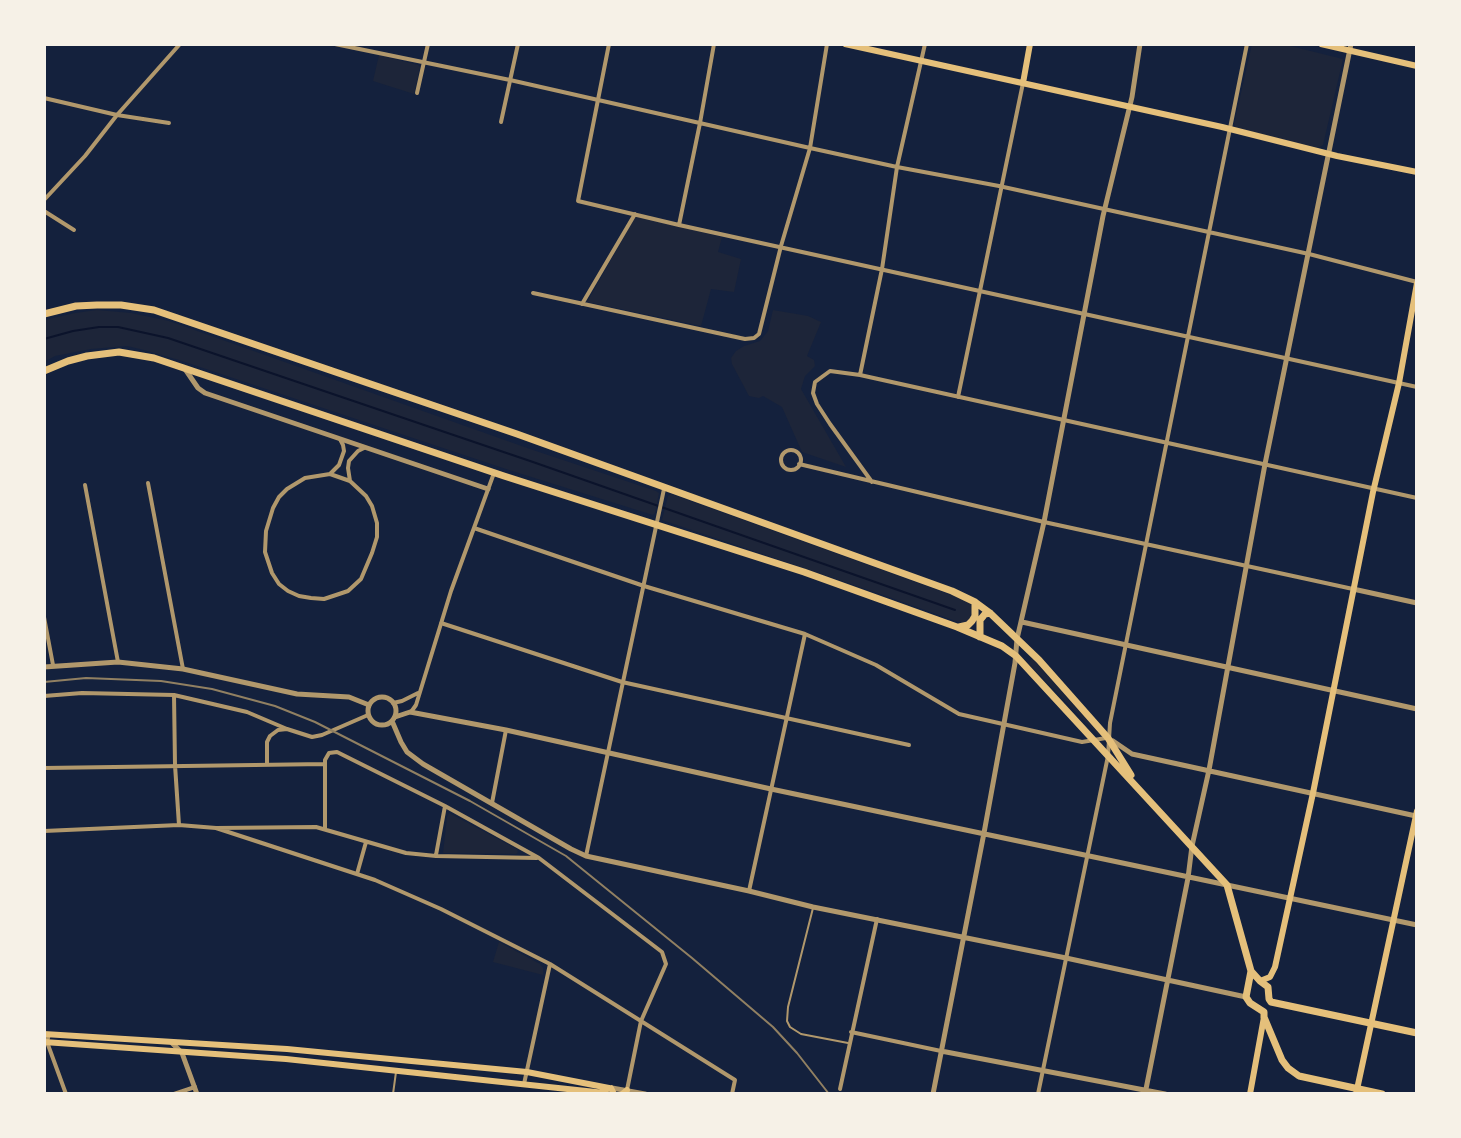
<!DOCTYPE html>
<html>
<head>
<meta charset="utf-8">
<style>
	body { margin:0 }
	#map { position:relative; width:1461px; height:1138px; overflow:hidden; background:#14213d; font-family:"Zilla Slab",serif }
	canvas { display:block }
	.frame { position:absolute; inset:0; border:46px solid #f6f1e7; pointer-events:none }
</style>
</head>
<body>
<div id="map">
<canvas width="1461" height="1138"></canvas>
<div class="frame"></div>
</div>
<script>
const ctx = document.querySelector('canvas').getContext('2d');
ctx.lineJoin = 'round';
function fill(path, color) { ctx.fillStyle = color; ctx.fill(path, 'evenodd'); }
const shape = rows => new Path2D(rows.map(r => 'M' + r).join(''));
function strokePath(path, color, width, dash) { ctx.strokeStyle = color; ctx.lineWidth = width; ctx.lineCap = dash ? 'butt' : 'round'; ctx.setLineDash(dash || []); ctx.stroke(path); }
fill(shape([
	[1252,44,1282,44,1343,59,1323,145,1318,148,1236,128,1234,124],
	[379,55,418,65,420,67,414,94,373,81],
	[636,216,722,237,718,252,741,259,734,292,711,289,701,326,587,302],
	[97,310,131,313,169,321,530,449,656,491,659,493,655,513,653,515,509,470,179,360,140,349,127,346,91,349,55,356,44,362,44,320,75,313],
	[773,310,808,316,821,322,807,356,814,360,815,366,805,376,801,389,846,467,802,452,782,407,763,396,759,398,749,396,732,364,731,358,736,351,744,346,760,341,768,331],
	[671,494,968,601,973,606,973,613,969,620,961,623,886,596,662,520,668,496],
	[1031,659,1033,659,1100,735,1098,735,1029,664],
	[449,813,517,849,518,852,516,854,443,853,447,817],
	[499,942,540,964,543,968,543,975,493,962]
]), '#1d2539');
strokePath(shape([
	[44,339,73,331,99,327,118,327,168,338,533,462,955,610]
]), '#0b132b', 2);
strokePath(shape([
	[813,908,788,1007,787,1021,790,1027,801,1034,848,1043],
	[393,1094,396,1072]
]), '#b1986c', 2);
strokePath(shape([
	[335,44,510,80,810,148,897,167,999,186,1309,254,1417,282],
	[609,44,578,201,679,225,1417,387],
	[417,93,428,44],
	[44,98,117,115,169,123],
	[501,122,518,44],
	[44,200,85,156,117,115,180,44],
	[44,211,74,230],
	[679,225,700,123,714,44],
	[533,293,745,339,754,338,759,334,781,246,810,148,827,44],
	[582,304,635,214],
	[860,375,882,269,897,167,925,44],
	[958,397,1023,83],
	'781 460a10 10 0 1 1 20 0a10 10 0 1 1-20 0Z',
	[799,464,1044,522,1353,589],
	[330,474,350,481,366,496,372,506,377,523,377,537,372,553,361,579,348,591,324,599,311,598,299,596,288,591,279,584,272,573,265,552,266,531,273,508,279,497,287,489,305,478,330,474,339,465,344,451,343,445,340,439],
	[350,481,348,468,349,461,358,451,364,448],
	[872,482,830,424,817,404,813,393,815,382,830,371,860,375,1417,498],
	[148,483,183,669],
	[85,485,118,662],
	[474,528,644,586,805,634,876,665,959,714,1082,742,1106,738],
	[44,617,53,665],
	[441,623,622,682,909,745],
	[174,695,175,765,179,825],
	[44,696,82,693,174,695,247,712,287,729],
	[393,703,402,701,418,693],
	[411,712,416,705,451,591,494,473],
	[267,764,267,742,270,736,278,730,287,729,312,737,322,735,368,715],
	[44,768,325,764],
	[492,803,506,730],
	[216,828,375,880,441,909,550,964,735,1080,732,1094],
	[325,829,325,760,329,753,337,752,445,806,539,858,662,952,666,964,641,1021,627,1090],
	[44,831,179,825,216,828,316,827,406,853,436,856,537,858],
	[436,855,445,806],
	[586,856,664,489],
	[357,874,366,842],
	[749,891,805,634],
	[851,1032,941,1051],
	[49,1034,47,1042,66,1094],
	[524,1084,550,964],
	[840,1089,877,919],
	[174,1094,195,1087],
	[1038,1094,1108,756,1110,723,1247,44]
]), '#b1986c', 4);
strokePath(shape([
	[185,369,198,388,205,393,488,489],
	[1353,589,1417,603],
	[1022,622,1417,709],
	[44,667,118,662,183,669,297,694,349,697,369,705],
	'368 711a14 14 0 1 1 28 0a14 14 0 1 1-28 0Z',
	[395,717,410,712,506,730,771,789,1417,925],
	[392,721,401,742,407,752,423,764,571,849,586,856,749,891,813,907,1066,958,1246,997],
	[1113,741,1132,754,1416,816],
	[171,1042,182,1053,197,1094],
	[941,1051,1165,1094],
	[612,1088,645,1094],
	[933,1094,984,833,1015,663,1017,639,1044,522,1103,216,1132,97,1140,44],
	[1145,1094,1188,878,1192,846,1209,770,1265,464,1351,44]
]), '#b1986c', 5);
strokePath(shape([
	[845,44,1222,127,1337,156,1417,172],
	[1321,44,1417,66],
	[1023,83,1030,44],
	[1260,981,1270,977,1275,967,1313,793,1373,492,1399,383,1417,283],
	[44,1034,287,1049,359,1056,527,1072,609,1088],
	[44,1042,286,1059,605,1093],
	[605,1090,611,1088,614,1094],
	[622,1094,627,1090],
	[1250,1094,1264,1017],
	[1356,1094,1417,811]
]), '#e5c07b', 6);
strokePath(shape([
	[44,314,76,306,97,305,121,305,154,310,517,434,952,591,975,602,990,613,1039,660,1108,738,1131,775],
	[44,371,68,361,87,356,119,352,154,358,504,476,804,572,957,627,1002,646,1016,656,1227,885,1251,971,1246,997,1250,1003,1264,1012,1264,1017,1282,1060,1288,1068,1299,1076,1382,1094],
	[959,627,968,625,972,621,975,616,975,602],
	[980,637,980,620,985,614,990,613],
	[1251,971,1260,981,1268,987,1269,999,1271,1002,1417,1033]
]), '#e5c07b', 7);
strokePath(shape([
	[44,682,86,678,161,681,212,689,275,706,315,722,470,801,566,856,692,958,773,1027,797,1053,829,1094]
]), '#918062', 2);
</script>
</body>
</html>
